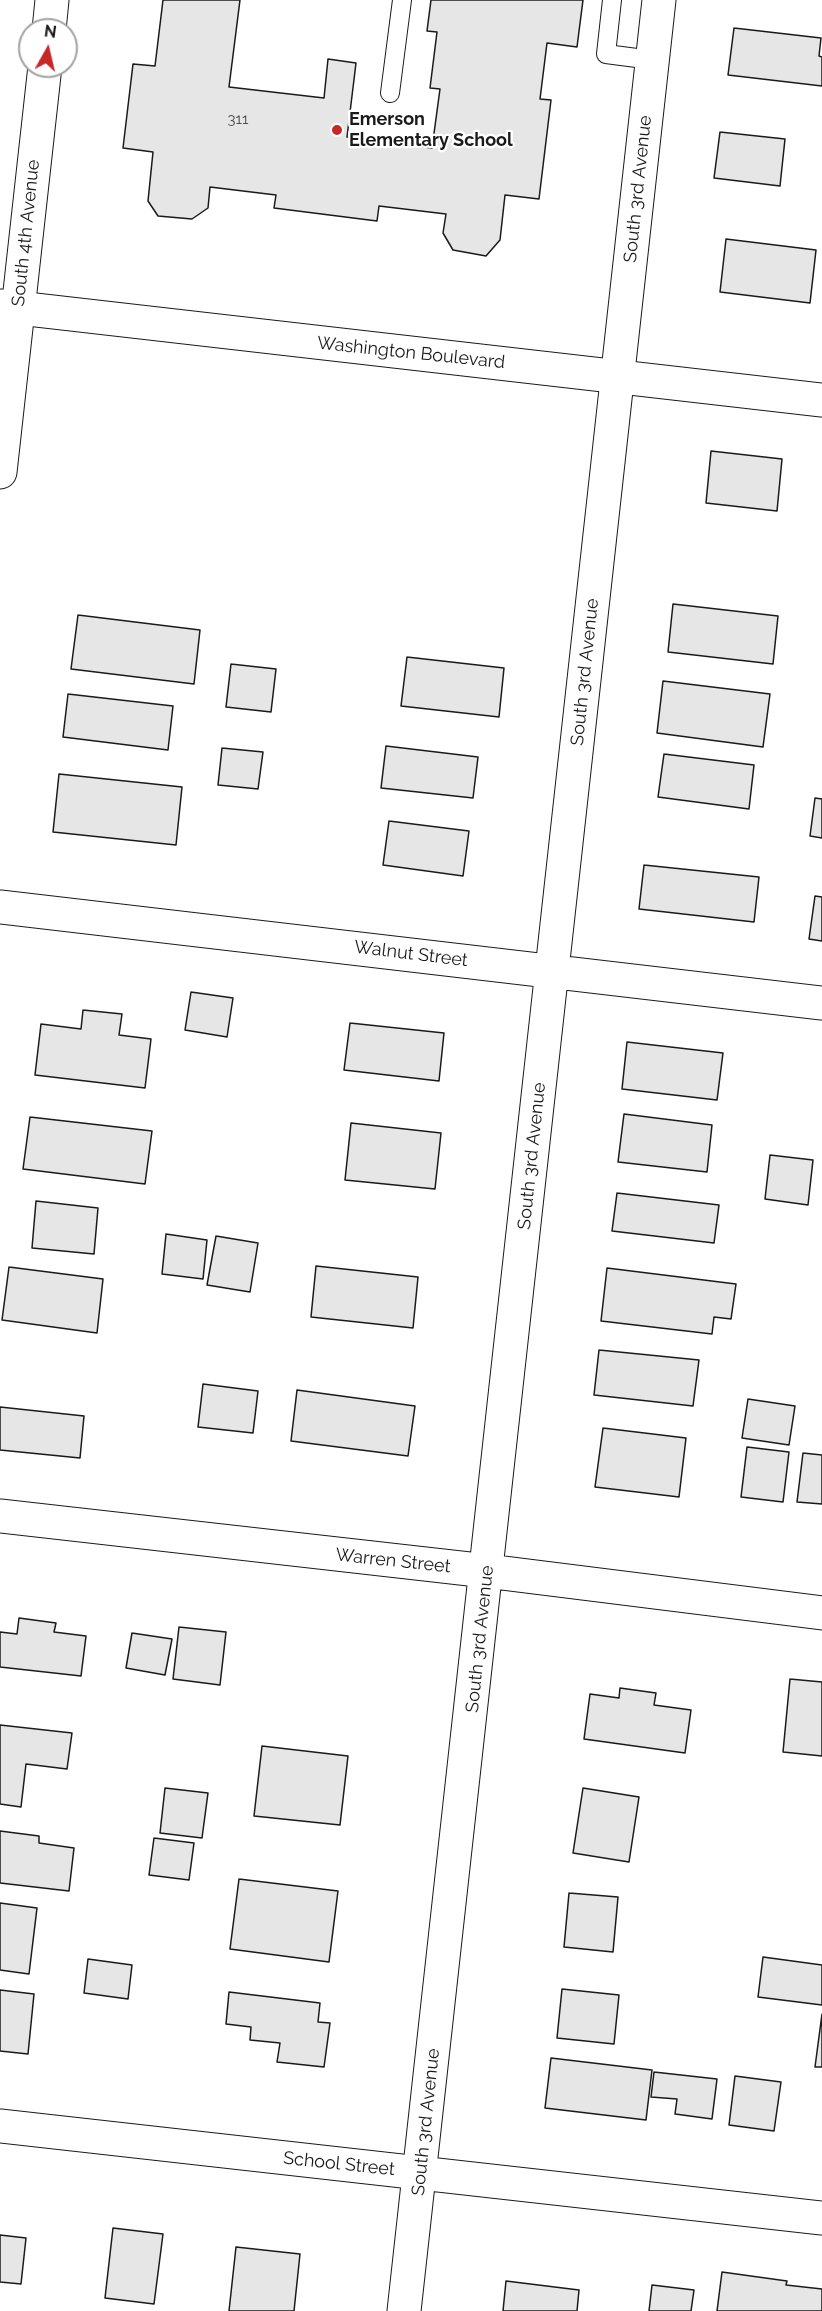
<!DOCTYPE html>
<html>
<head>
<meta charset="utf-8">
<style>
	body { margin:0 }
	#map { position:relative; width:822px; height:2311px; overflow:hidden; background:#fff; font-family:Raleway,sans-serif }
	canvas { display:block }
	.north { position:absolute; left:18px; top:18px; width:60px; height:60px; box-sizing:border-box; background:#fff; border:2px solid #a3a3a3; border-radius:50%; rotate:8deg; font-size:16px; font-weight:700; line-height:24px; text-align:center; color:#1a1a1a }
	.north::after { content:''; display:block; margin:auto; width:21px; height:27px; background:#c62828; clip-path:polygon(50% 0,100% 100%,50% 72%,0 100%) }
</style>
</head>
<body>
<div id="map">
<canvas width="822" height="2311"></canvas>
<div class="north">N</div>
</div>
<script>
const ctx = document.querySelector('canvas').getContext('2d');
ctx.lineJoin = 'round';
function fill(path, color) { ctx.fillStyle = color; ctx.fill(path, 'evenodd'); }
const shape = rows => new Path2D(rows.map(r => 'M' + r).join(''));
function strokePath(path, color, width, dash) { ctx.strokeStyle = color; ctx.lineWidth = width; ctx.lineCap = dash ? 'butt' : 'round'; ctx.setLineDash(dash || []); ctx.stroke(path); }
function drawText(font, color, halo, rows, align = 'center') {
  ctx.font = font + ' Raleway,sans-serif'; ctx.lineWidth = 4.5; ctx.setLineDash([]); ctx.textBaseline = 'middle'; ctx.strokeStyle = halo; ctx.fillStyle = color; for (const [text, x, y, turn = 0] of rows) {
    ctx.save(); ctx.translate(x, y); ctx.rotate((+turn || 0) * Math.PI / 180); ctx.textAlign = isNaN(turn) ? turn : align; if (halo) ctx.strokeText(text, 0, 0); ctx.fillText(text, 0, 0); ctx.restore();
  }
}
const building = shape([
	[163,0,240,0,229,87,324,98,328,59,356,63,347,137,432,148,440,89,430,88,437,32,427,31,431,0,583,0,577,47,547,43,540,99,551,100,539,199,505,195,500,240,486,256,453,250,443,233,446,214,379,206,377,221,274,208,276,195,210,187,208,208,192,219,158,216,148,201,153,152,123,148,133,64,155,66,163,0],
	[734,28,821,38,819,56,822,57,822,86,728,75,734,28],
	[720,132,785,139,780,186,714,178,720,132],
	[726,239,816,250,810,303,720,292,726,239],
	[711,451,782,459,777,511,706,503,711,451],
	[673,604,778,616,773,664,668,652,673,604],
	[78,615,200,630,194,684,71,669,78,615],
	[407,657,504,668,499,717,401,706,407,657],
	[231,664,276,669,271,712,226,707,231,664],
	[663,681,770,694,763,747,657,733,663,681],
	[68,694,173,706,168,750,63,737,68,694],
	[386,746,478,757,473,798,381,788,386,746],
	[222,748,263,752,258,789,218,785,222,748],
	[664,754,754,765,749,809,658,797,664,754],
	[59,774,182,787,176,845,53,832,59,774],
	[815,798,822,799,822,838,810,836,815,798],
	[389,821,469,831,463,876,383,865,389,821],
	[644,865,759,877,754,922,639,909,644,865],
	[815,896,822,897,822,941,809,939,815,896],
	[191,992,233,998,227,1037,185,1030,191,992],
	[83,1010,122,1014,119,1035,151,1039,145,1088,35,1075,41,1024,81,1029,83,1010],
	[350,1023,444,1033,439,1081,344,1070,350,1023],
	[627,1042,723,1053,717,1100,622,1089,627,1042],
	[624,1114,712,1125,707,1172,618,1162,624,1114],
	[30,1117,152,1131,145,1184,23,1169,30,1117],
	[351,1123,441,1133,435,1189,345,1180,351,1123],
	[770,1155,813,1160,808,1205,765,1199,770,1155],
	[617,1193,719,1205,714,1243,612,1231,617,1193],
	[36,1201,98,1208,94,1254,32,1248,36,1201],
	[166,1234,207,1240,203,1279,162,1274,166,1234],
	[216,1236,258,1243,250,1292,207,1285,216,1236],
	[316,1266,418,1277,413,1328,311,1317,316,1266],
	[9,1267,103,1279,97,1333,2,1320,9,1267],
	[607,1268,736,1284,731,1319,714,1317,712,1334,601,1321,607,1268],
	[599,1350,699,1360,693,1406,594,1395,599,1350],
	[203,1384,258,1391,253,1433,198,1427,203,1384],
	[297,1390,415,1406,408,1456,291,1441,297,1390],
	[748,1399,795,1406,789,1445,742,1438,748,1399],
	[0,1407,84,1416,80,1458,0,1450,0,1407],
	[603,1428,686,1438,679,1497,595,1487,603,1428],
	[747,1447,789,1452,783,1502,741,1497,747,1447],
	[803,1453,822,1455,822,1504,797,1502,803,1453],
	[19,1618,56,1623,54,1632,86,1636,81,1676,0,1667,0,1632,17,1634,19,1618],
	[179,1627,226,1632,220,1685,173,1679,179,1627],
	[132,1633,172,1639,165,1675,126,1668,132,1633],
	[790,1679,822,1682,822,1756,783,1752,790,1679],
	[620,1688,656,1693,654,1705,691,1710,685,1753,584,1739,590,1694,619,1698,620,1688],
	[0,1725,72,1733,67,1769,26,1764,21,1807,0,1804,0,1725],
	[262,1746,348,1756,340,1825,254,1816,262,1746],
	[165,1788,208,1793,202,1838,160,1833,165,1788],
	[583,1788,639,1797,629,1862,573,1853,583,1788],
	[0,1831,39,1836,39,1843,74,1848,69,1891,0,1883,0,1831],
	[154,1838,194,1843,189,1880,149,1875,154,1838],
	[239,1879,338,1891,329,1962,230,1949,239,1879],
	[569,1893,618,1897,613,1952,564,1947,569,1893],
	[0,1903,37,1908,29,1974,0,1970,0,1903],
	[763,1957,822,1965,822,2005,758,1997,763,1957],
	[88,1959,132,1965,128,1999,84,1993,88,1959],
	[562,1989,619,1995,614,2044,557,2038,562,1989],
	[0,1990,34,1994,28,2054,0,2051,0,1990],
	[229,1992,320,2003,318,2022,330,2023,324,2067,277,2062,280,2043,250,2040,251,2027,226,2024,229,1992],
	[822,2014,822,2067,815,2067,822,2014],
	[551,2058,652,2070,646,2120,545,2108,551,2058],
	[654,2072,717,2079,712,2119,675,2114,677,2099,651,2097,654,2072],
	[735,2076,781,2082,774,2131,729,2125,735,2076],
	[113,2228,163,2234,154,2304,105,2298,113,2228],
	[0,2235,26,2238,21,2284,0,2282,0,2235],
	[236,2247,300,2254,294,2311,229,2311,236,2247],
	[722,2272,787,2281,786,2285,822,2289,822,2311,717,2311,722,2272],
	[506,2281,579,2290,577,2311,503,2311,506,2281],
	[652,2285,694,2290,691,2311,649,2311,652,2285]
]);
fill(building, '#e6e6e6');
strokePath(building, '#1a1a1a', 1.5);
const service = shape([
	[612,0,606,54,652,60],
	[390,93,402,0]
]);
const minor = shape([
	[49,30,52,0],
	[0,472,45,66],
	[0,907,822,1003],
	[0,1516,487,1571,822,1613],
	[0,2126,822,2218],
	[404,2311,659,0]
]);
const tertiary = shape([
	[0,306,822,400]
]);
strokePath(service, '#1a1a1a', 20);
strokePath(minor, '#1a1a1a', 35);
strokePath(tertiary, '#1a1a1a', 35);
strokePath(service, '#fff', 18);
strokePath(minor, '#fff', 33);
strokePath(tertiary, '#fff', 33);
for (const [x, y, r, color] of [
	[337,130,6,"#c62828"]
]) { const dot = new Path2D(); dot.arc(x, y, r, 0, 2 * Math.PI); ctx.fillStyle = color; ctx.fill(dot); strokePath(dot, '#fff', 2); }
drawText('15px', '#4d4d4d', null, [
	["311",238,119]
]);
drawText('bold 18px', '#1a1a1a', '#fff', [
	["Emerson",349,120],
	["Elementary School",349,141]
], 'left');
drawText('18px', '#1a1a1a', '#fff', [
	["South 3rd Avenue",638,189,-84],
	["South 4th Avenue",26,233,-84],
	["Washington Boulevard",411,353,6],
	["South 3rd Avenue",585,672,-84],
	["Walnut Street",411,954,7],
	["South 3rd Avenue",532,1156,-84],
	["Warren Street",393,1561,6],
	["South 3rd Avenue",480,1639,-84],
	["South 3rd Avenue",426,2122,-84],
	["School Street",339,2164,6]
]);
</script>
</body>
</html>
